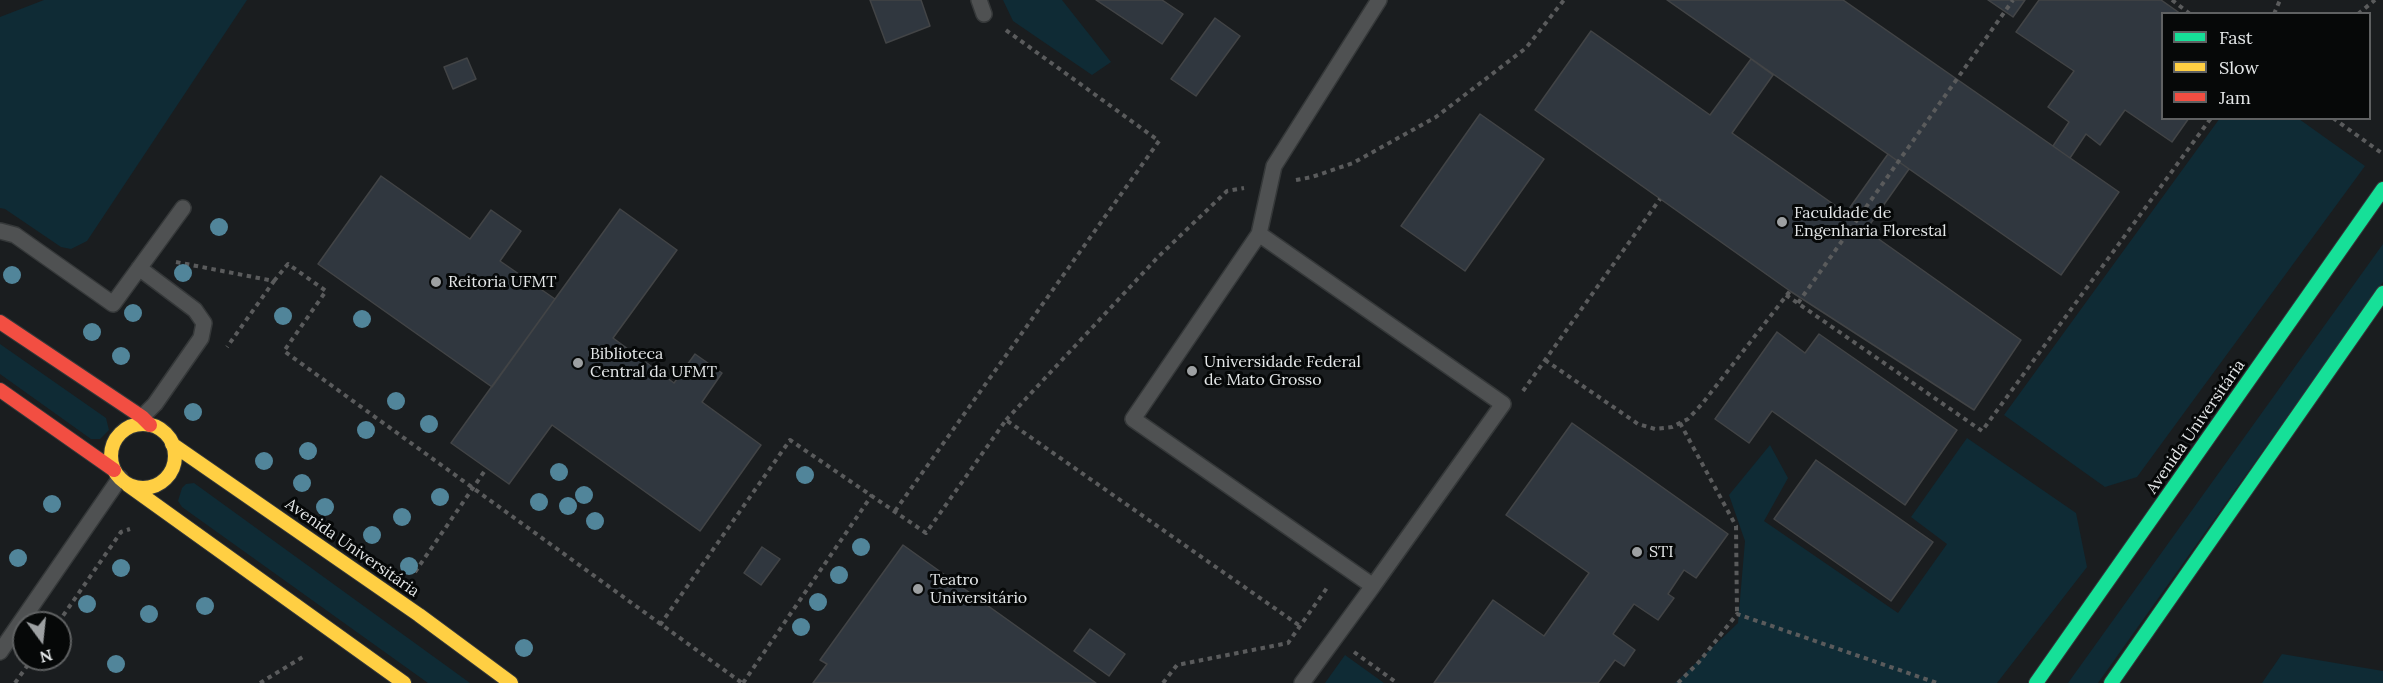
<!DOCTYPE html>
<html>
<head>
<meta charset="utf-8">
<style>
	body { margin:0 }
	#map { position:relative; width:2383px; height:683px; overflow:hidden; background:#1a1d1f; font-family:Lora,serif }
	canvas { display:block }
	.legend { position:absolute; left:2161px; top:12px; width:210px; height:108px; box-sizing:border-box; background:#060808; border:2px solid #5f6162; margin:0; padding:8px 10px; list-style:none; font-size:18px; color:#e4e7e8 }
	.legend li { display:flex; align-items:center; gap:12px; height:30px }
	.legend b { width:30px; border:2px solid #5f6162 }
	.north { position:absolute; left:12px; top:611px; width:60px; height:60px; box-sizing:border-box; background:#060808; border:2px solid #5f6162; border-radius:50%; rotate:165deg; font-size:16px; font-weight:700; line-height:24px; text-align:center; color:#e4e7e8 }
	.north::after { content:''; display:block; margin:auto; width:21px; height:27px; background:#9da0a2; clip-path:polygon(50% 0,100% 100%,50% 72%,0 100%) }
</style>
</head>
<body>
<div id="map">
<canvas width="2383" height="683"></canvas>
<ul class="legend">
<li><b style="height:8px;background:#16e098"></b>Fast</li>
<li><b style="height:8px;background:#ffcf43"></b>Slow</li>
<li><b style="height:8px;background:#f24e42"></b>Jam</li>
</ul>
<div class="north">N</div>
</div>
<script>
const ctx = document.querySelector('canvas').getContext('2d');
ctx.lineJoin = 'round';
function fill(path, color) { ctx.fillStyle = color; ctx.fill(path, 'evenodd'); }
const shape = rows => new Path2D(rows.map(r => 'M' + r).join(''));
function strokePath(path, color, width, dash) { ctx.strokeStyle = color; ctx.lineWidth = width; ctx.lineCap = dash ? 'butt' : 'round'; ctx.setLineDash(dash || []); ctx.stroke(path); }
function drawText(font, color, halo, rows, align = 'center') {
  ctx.font = font + ' Lora,serif'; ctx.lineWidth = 6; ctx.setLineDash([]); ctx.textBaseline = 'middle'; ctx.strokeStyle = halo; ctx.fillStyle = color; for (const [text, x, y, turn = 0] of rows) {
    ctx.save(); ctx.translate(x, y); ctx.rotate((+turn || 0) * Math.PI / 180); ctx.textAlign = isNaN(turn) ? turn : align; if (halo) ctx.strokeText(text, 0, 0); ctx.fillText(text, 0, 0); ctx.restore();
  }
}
fill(shape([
	[44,0,247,0,87,241,71,249,61,247,5,209,0,208,0,17],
	[1003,0,1062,0,1111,62,1092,75,1013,21],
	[2220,118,2299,119,2365,166,2137,477,2105,487,2004,415],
	[2383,244,2383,282,2098,683,2068,683],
	[0,344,106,418,109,430,100,439,91,439,0,374],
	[1967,438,2076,513,2087,567,1997,683,1675,683,1738,623,1745,541,1729,495,1770,445,1788,478,1764,521,1898,613,1947,544,1911,517],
	[194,483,470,683,428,683,182,507,178,501,182,488,186,484],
	[2282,654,2383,671,2383,683,2262,683],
	[1345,655,1384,683,1325,683]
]), '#0f2b35');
const building = shape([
	[870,0,921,0,930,26,886,43,870,0],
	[1096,0,1162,0,1183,14,1162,44,1096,0],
	[1667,0,1843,0,2119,192,2061,275,1667,0],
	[1988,0,2025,0,2013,17,1988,0],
	[2039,0,2161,0,2181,14,2162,14,2162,118,2189,118,2172,142,2125,110,2100,145,2086,134,2070,158,2053,146,2069,122,2048,107,2074,71,2016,32,2039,0],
	[1215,18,1240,36,1196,96,1171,79,1215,18],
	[1591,31,1710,115,1751,59,1773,75,1732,133,1846,213,1888,154,1909,169,1866,230,2021,340,1974,410,1790,291,1535,110,1591,31],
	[467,58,476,79,453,89,444,67,467,58],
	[1480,114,1544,159,1465,271,1401,226,1480,114],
	[381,176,470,239,491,210,521,231,500,261,555,299,492,387,318,264,381,176],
	[620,209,677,250,613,338,674,383,695,354,722,373,702,402,761,445,700,531,552,425,509,484,451,443,620,209],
	[1777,332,1805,353,1819,334,1957,430,1905,505,1772,411,1749,443,1715,419,1777,332],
	[1572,423,1728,534,1696,578,1684,570,1668,594,1674,598,1658,620,1634,604,1613,634,1635,650,1624,666,1615,660,1598,683,1434,683,1493,600,1544,636,1589,573,1506,515,1572,423],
	[1816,460,1933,542,1891,601,1774,519,1816,460],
	[903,545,1096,683,813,683,827,664,820,660,903,545],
	[762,547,780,559,761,585,744,573,762,547],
	[1090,629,1125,654,1109,676,1074,651,1090,629]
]);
fill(building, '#30373f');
strokePath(building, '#424446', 1.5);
const lane = shape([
	[979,0,984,14],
	[0,231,15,235,113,304,183,208],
	[1259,234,1503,404,1373,586,1133,419,1259,234,1274,166,1379,0],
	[139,268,195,310,204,323,201,338,155,404,142,417],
	[0,652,120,478],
	[1302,683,1373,586]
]);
const fast = shape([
	[2036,683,2383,189],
	[2111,683,2383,293]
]);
const slow = shape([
	'111 456a32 32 0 1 1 64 0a32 32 0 1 1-64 0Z',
	[172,444,419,615,511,683],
	[128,485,404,683]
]);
const jam = shape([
	[0,322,142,417,150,425],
	[0,390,114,470]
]);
strokePath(lane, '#353839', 18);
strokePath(fast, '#353839', 16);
strokePath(slow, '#353839', 16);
strokePath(jam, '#353839', 16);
strokePath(shape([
	[2172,0,2190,14],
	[2274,14,2280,0],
	[2358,14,2375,0],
	[2333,118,2383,154],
	[1296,180,1312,177,1353,163,1436,117,1526,48,1564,0],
	[176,262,274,281,227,347],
	[274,281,288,264,326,291,284,351,742,683],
	[1786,295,1982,431,2211,118],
	[1798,303,2013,0],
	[1545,360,1638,424,1655,429,1672,427,1688,419,1702,404,1790,291],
	[1523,391,1660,199],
	[1006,420,1158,257,1227,191,1244,188],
	[1680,423,1736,526,1737,614],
	[895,511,1159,141,1003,28],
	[415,572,486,469],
	[58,623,121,532,130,529],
	[660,625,790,440,926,533,1006,420,1300,626],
	[1354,652,1397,683],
	[15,683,32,659],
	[260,683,306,655],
	[743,683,872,495],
	[1163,683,1177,665,1288,643,1329,585],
	[1678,683,1699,662,1737,614,1937,683]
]), '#5a5b5c', 4, [4.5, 4.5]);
strokePath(lane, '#4f5152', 15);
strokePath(fast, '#16e098', 14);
strokePath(slow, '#ffcf43', 14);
strokePath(jam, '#f24e42', 14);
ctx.fillStyle = '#51859a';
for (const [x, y] of [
	[219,227],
	[183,273],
	[12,275],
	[133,313],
	[283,316],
	[362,319],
	[92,332],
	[121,356],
	[396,401],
	[193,412],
	[429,424],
	[366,430],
	[308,451],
	[264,461],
	[559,472],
	[805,475],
	[302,483],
	[584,495],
	[440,497],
	[539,502],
	[52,504],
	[568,506],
	[325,507],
	[402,517],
	[595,521],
	[372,535],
	[861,547],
	[18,558],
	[409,566],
	[121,568],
	[839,575],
	[818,602],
	[87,604],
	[205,606],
	[149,614],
	[801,627],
	[524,648],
	[116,664]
]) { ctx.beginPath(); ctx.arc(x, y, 9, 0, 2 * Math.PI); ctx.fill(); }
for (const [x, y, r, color] of [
	[1782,222,6,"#9da0a2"],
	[436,282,6,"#9da0a2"],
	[578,363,6,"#9da0a2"],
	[1192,371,6,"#9da0a2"],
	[1637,552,6,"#9da0a2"],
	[918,589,6,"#9da0a2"]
]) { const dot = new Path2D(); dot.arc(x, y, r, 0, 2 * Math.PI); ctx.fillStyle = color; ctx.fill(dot); strokePath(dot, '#060808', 2); }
drawText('16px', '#e4e7e8', '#060808', [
	["Faculdade de",1794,213],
	["Engenharia Florestal",1794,231],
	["Reitoria UFMT",448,282],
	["Biblioteca",590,354],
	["Central da UFMT",590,372],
	["Universidade Federal",1204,362],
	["de Mato Grosso",1204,380],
	["STI",1649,552],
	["Teatro",930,580],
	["Universitário",930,598]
], 'left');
drawText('16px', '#e4e7e8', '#060808', [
	["Avenida Universitária",2196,427,-55],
	["Avenida Universitária",352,548,35]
]);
</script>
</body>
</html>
